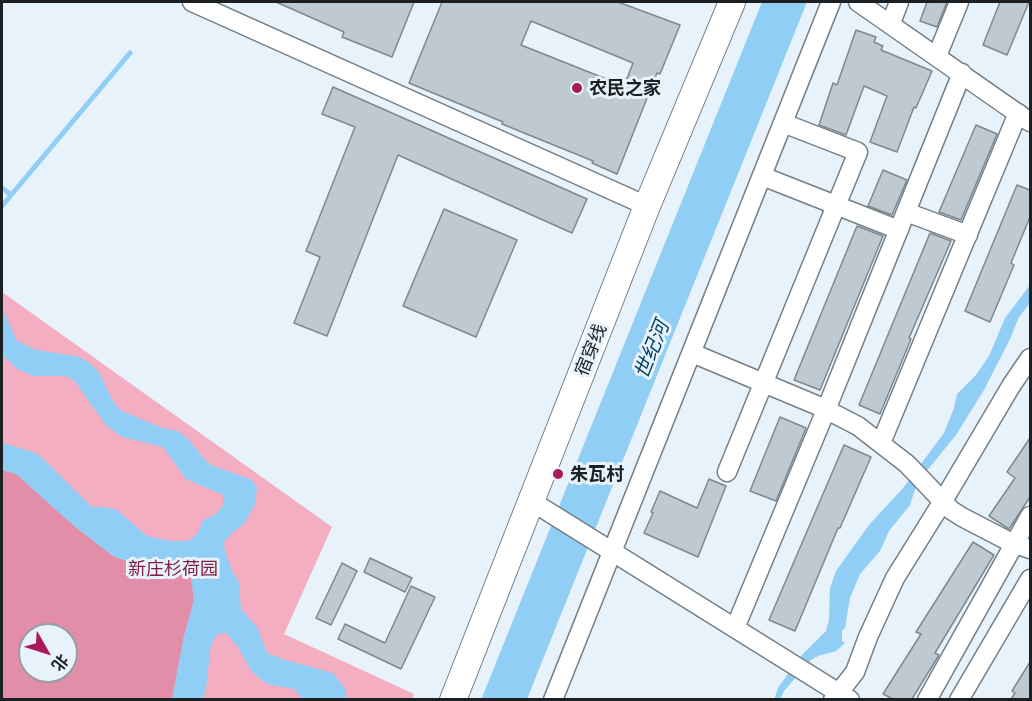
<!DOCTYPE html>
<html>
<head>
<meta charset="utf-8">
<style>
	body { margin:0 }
	#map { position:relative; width:1032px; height:701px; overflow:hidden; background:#e7f2fa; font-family:"Golos Text","Noto Sans SC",sans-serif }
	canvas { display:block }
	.frame { position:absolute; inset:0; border:3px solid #1c2023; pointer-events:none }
	.north { position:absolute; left:18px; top:623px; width:60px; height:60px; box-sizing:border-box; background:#e7f2fa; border:2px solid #969ea4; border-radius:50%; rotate:129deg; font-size:16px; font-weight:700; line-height:24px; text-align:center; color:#1c2023 }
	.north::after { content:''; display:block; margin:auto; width:21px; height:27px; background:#a81a5a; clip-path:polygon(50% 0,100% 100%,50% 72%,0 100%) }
</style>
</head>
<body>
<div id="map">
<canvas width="1032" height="701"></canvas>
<div class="frame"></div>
<div class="north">北</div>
</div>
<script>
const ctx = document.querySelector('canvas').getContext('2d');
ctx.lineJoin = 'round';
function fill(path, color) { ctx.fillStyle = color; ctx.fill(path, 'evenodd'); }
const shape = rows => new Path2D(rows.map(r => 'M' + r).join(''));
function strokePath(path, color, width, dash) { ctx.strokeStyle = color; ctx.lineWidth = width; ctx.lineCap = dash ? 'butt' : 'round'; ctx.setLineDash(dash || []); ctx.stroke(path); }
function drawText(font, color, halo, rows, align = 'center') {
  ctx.font = font + ' "Golos Text","Noto Sans SC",sans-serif'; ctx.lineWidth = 6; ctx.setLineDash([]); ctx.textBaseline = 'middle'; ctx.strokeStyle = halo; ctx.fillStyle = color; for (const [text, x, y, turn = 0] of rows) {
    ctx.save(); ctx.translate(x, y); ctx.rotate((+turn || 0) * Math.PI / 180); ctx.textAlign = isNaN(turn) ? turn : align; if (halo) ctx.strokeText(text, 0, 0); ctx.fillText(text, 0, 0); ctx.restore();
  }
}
fill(shape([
	[2,292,332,527,284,634,414,694,412,699,2,699],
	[30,635,66,635,66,671,30,671]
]), '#f4aec2');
fill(shape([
	[2,470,16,474,74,526,113,556,143,567,168,570,178,565,190,570,194,600,184,636,172,699,2,699],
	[30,635,66,635,66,671,30,671]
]), '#e38ea8');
fill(shape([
	[762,2,807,2,527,699,481,700],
	[1030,285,1030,303,1019,317,1010,339,984,390,956,435,917,483,910,505,889,531,880,551,860,574,850,598,845,628,842,630,842,641,845,643,836,651,818,656,811,660,784,691,780,699,774,700,778,688,800,657,826,631,829,620,830,588,836,571,869,525,903,488,944,433,954,408,957,394,976,375,989,356,1005,318],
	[2,308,17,341,36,350,76,356,87,361,98,371,114,403,122,411,162,428,178,431,190,441,204,459,211,465,252,480,257,488,255,504,244,524,234,531,224,542,225,552,233,573,239,582,241,609,257,627,267,653,285,660,333,673,345,689,347,699,303,699,294,689,267,684,252,672,237,646,226,633,217,634,210,649,207,683,203,699,172,699,184,636,194,600,190,570,178,565,168,570,143,567,113,556,74,526,16,474,2,470,2,443,30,451,39,455,92,507,104,507,117,510,147,536,170,541,188,541,198,533,203,520,216,514,223,505,223,495,186,479,163,447,122,437,105,424,74,380,65,376,34,376,17,369,2,355]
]), '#90cef6');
strokePath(shape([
	[2,188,11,195],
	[2,206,130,53]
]), '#90cef6', 5);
const building = shape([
	[276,2,414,2,392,57,342,37,344,32,276,2],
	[442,2,618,2,680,25,660,74,657,73,617,174,592,163,593,161,502,124,503,122,409,83,442,2],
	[531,21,633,63,624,86,521,45,531,21],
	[927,2,947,2,937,27,920,21,927,2],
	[1000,2,1029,2,1007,55,983,45,1000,2],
	[856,30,876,37,874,42,883,46,881,50,932,71,916,108,914,107,897,152,870,142,887,96,864,86,846,135,819,125,833,83,837,85,856,30],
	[333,87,587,199,572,233,398,155,327,336,294,323,320,257,306,251,355,127,322,114,333,87],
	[976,125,997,134,961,220,939,212,976,125],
	[883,170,907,180,892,215,868,206,883,170],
	[1017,185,1030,190,1030,217,1011,263,1014,265,990,322,965,311,1017,185],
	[444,209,517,240,476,337,403,306,444,209],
	[857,226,883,236,820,390,794,380,857,226],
	[930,233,951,241,909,338,911,339,880,414,859,405,930,233],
	[780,417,806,428,776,501,750,491,780,417],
	[1030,438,1030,497,1009,529,989,516,1015,478,1007,472,1030,438],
	[844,445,871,457,840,528,838,528,795,631,769,620,844,445],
	[709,479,726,486,698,557,644,533,653,513,651,512,660,491,697,508,709,479],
	[973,542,994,555,935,653,939,655,912,699,893,699,883,694,921,634,916,632,973,542],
	[370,558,412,578,405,592,364,572,370,558],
	[342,563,357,571,331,625,316,618,342,563],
	[411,586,435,597,401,669,338,639,345,624,385,643,411,586],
	[1030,662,1030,699,1011,699,1015,693,1012,691,1030,662]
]);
fill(building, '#bec9d1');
strokePath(building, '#7d888f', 1.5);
const street = shape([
	[192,2,647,206],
	[858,2,1030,122],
	[891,23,899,2],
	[937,56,959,2],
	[762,176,899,230],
	[906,212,968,235],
	[692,353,821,407,858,426,907,464,951,510,962,517,1010,542,1030,549],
	[881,443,1018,113],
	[727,472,858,152,783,123],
	[531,501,850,700],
	[735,628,826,410,962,73],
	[553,700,831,2],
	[833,700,855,672,868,637,895,578,943,501,1011,386,1030,358],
	[927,700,1030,516],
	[959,700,1030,579]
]);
const secondary = shape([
	[453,700,647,206,732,2]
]);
strokePath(street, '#757f87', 21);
strokePath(secondary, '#757f87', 28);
strokePath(street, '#fff', 18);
strokePath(secondary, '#fff', 26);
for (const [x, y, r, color] of [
	[577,88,6,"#a81a5a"],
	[558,474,6,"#a81a5a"]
]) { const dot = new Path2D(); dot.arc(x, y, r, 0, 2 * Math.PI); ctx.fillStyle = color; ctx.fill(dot); strokePath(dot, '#e7f2fa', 2); }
drawText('bold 18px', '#1c2023', '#e7f2fa', [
	["农民之家",589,88],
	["朱瓦村",570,474]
], 'left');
drawText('18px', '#1c2023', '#e7f2fa', [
	["宿穿线",591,350,-68]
]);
drawText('18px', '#801e46', '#e7f2fa', [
	["新庄杉荷园",173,569]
]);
drawText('italic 20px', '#004263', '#e7f2fa', [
	["世纪河",652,350,-68]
]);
</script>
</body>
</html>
